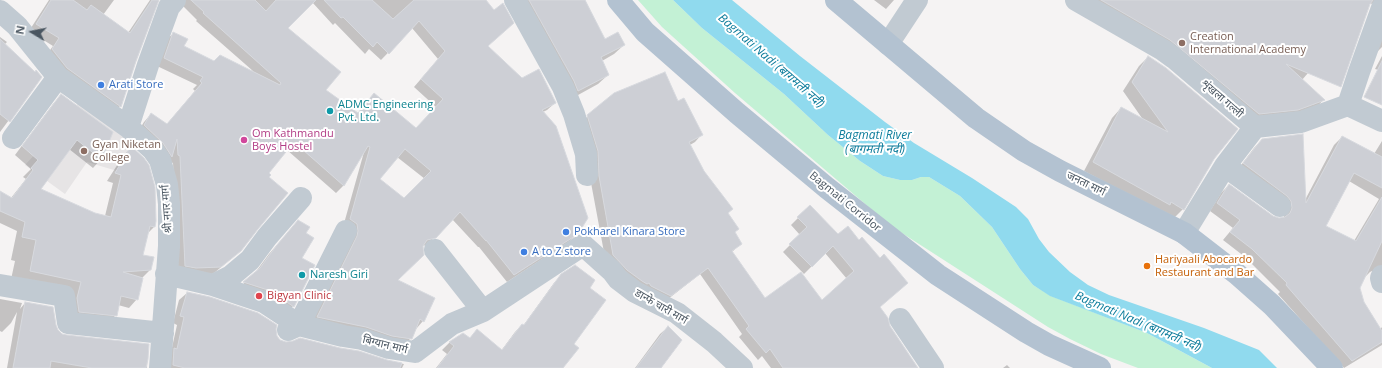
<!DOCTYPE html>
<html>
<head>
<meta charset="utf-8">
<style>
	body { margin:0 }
	#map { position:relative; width:1382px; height:368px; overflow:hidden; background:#f5f3f3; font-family:"Open Sans",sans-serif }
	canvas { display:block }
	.north { position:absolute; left:12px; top:12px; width:40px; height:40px; -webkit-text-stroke:3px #fff; paint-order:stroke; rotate:280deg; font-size:11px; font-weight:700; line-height:16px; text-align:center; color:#4a5661 }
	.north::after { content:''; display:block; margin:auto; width:14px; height:18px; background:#4a5661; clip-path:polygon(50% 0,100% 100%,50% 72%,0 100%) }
</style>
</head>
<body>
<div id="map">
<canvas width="1382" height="368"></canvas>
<div class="north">N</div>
</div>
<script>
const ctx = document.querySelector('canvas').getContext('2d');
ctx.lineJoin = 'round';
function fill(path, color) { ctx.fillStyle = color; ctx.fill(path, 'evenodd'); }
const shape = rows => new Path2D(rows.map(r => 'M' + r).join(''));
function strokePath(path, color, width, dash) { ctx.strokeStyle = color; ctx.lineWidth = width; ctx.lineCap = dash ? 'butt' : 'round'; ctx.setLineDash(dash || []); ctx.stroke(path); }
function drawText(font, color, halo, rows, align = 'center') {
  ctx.font = font + ' "Open Sans","Noto Sans Devanagari",sans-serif'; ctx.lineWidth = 4; ctx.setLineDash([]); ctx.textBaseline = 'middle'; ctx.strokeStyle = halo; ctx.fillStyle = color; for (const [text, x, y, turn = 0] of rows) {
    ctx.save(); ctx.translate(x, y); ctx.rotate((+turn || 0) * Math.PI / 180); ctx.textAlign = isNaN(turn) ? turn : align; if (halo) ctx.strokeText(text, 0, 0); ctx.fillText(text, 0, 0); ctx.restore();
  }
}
fill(shape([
	[82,98,134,131,124,173,87,162,65,194,25,165,48,140]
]), '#e6e4e5');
fill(shape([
	[638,0,673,0,702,28,784,94,828,135,860,161,883,176,900,180,912,180,921,177,929,177,960,196,992,227,1020,269,1033,285,1051,296,1147,333,1212,368,1138,368,1101,354,1070,339,1048,327,891,226,735,93,662,27]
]), '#c3f1d5');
fill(shape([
	[673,0,732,0,800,56,885,122,914,143,972,178,1016,207,1028,219,1039,239,1049,252,1070,272,1088,285,1109,295,1204,328,1259,350,1277,368,1212,368,1147,333,1050,296,1033,285,1020,269,992,227,960,196,929,177,921,177,912,180,900,180,883,176,860,161,828,135,784,94,702,28]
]), '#90daee');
fill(shape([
	[49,0,114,0,103,15,128,33,150,0,158,0,120,106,113,114,45,57,53,46,29,31],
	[177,0,485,0,487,46,522,79,555,103,547,110,543,112,578,233,570,241,507,282,479,247,478,247,452,219,427,245,422,246,396,281,423,321,416,329,413,336,405,344,311,324,343,227,364,152,343,186,336,193,287,150,268,173,240,251,213,274,178,273,173,163,170,162,137,133,144,122,151,114,167,124,195,91,193,89,197,85,157,66,166,40,174,33,183,46,214,62,253,71,196,21,197,20],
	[312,2,333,25,335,23,365,54,369,49,381,60,412,28,438,59,414,87,436,107,416,129,374,95,357,114,324,90,287,28],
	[397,157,425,179,404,200,378,179],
	[519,0,585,0,604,40,624,45,614,54,602,61,608,75,598,84,569,100],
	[874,0,894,0,886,9],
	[1080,0,1382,0,1379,3,1369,4,1318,48,1308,73,1302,80,1323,100,1317,107,1290,116,1252,121],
	[1382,34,1382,47,1375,54],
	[0,37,7,42,4,45,41,77,0,132],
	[1382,56,1382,71,1375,69],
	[1148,57,1214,159,1183,209,1174,218,1084,171,1112,118,1121,108,1144,121,1123,91,1139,66],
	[61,96,112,132,101,159,93,168,69,149,40,189,95,214,105,216,113,183,107,181,123,156,131,148,154,227,147,234,142,256,150,270,142,278,137,299,129,308,118,305,116,315,107,323,71,320,69,307,73,290,36,282,10,284,15,261,11,260,17,231,0,223,0,192,11,198,26,179,23,177,31,169,15,155,53,104],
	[678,102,702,134,695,142,690,145,727,214,734,233,741,243,731,253,764,300,822,302,847,279,825,253,804,274,783,252,800,235,791,225,810,206,879,308,889,326,917,368,771,368,762,356,758,360,739,337,742,334,700,274,663,303,606,263,580,124,588,116],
	[1342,137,1374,154,1382,141,1382,275,1372,271,1370,272,1361,281,1346,273,1380,330,1382,327,1382,345,1344,368,1278,294,1280,292,1245,257,1223,240,1233,228,1210,211,1221,193,1229,185,1272,217,1278,219,1284,218,1284,209,1236,172,1254,148,1262,140,1305,200,1334,145],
	[1349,181,1379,199,1354,241,1324,226],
	[291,229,305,234,293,306,286,314,237,290,255,273,269,254],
	[562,275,588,288,573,344,562,368,436,368,447,354,442,350,449,343,459,336,469,339,477,330,501,351,515,332,522,325,523,326,554,283],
	[187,293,276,336,280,341,286,343,404,364,402,368,166,368,171,352,177,325,173,323,179,300],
	[0,299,22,303,20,309,25,303,55,325,61,335,148,345,147,368,7,368,17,312,11,323,2,332,0,331],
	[668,327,659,368,635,368,660,334],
	[1007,365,1010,368,1003,368]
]), '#0003');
const building = shape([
	[51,0,73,0,87,10,91,5,130,33,152,0,159,0,136,61,121,107,67,68,52,49,59,38,36,24,51,0],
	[191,0,255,0,266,11,276,0,316,0,288,28,341,72,326,90,358,113,374,93,416,128,443,99,421,79,445,51,419,21,389,54,377,42,373,47,343,17,341,18,324,0,372,0,393,19,414,0,486,0,494,10,503,3,514,23,488,46,522,78,539,69,556,103,542,110,556,126,588,218,578,234,514,275,486,240,486,241,460,212,436,238,427,240,423,246,424,255,398,280,435,298,424,322,420,319,412,339,392,336,366,327,317,317,357,236,358,231,357,224,350,219,370,147,368,146,344,186,294,142,269,173,271,175,269,177,288,193,258,229,241,251,221,267,196,268,185,266,180,156,178,155,177,139,172,157,163,143,144,125,151,113,167,124,202,83,200,81,203,77,164,58,173,32,188,39,184,46,214,61,220,55,280,85,281,83,203,13,204,12,191,0],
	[405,149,431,171,404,198,380,179,405,149],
	[529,0,585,0,605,39,618,32,625,45,601,57,609,75,578,91,574,81,529,0],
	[1101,0,1373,0,1370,4,1341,87,1286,64,1325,100,1298,110,1259,114,1170,40,1101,0],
	[0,39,35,72,36,70,42,77,10,122,0,114,0,39],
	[1148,56,1166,68,1238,129,1214,159,1184,210,1171,202,1170,205,1093,162,1121,107,1168,132,1132,82,1148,56],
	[1382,61,1382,105,1364,97,1382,61],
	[665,72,678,101,684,98,703,135,689,142,704,171,733,209,728,213,739,229,735,232,742,244,732,251,765,298,801,272,822,300,854,271,833,246,812,267,789,244,807,227,797,217,810,205,838,234,848,226,859,240,862,237,880,258,884,254,908,283,880,307,888,318,890,326,918,368,783,368,770,349,766,353,746,329,749,326,708,268,671,296,651,286,649,283,647,284,642,281,627,270,613,255,599,176,598,151,587,115,614,93,665,72],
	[61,94,113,132,102,160,77,140,41,189,95,213,111,217,121,175,115,173,131,146,144,158,149,165,155,187,156,221,155,227,150,226,143,255,154,257,151,270,123,272,143,278,138,300,121,296,117,316,79,312,77,298,81,282,30,271,36,240,22,237,25,222,0,211,0,191,12,198,33,170,31,168,38,160,22,146,61,94],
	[1303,134,1306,203,1342,136,1382,157,1382,188,1354,173,1326,226,1356,241,1382,197,1382,241,1360,288,1364,302,1382,331,1382,342,1352,361,1286,285,1287,283,1252,249,1230,232,1240,220,1217,203,1229,184,1273,216,1279,218,1285,217,1290,213,1292,208,1291,201,1287,196,1243,163,1262,139,1303,134],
	[298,220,310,227,306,233,314,238,302,258,315,265,294,307,271,291,243,282,260,268,277,245,298,220],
	[575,265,595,280,590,288,606,300,574,344,579,348,563,368,437,368,454,346,449,342,463,333,470,338,477,329,502,350,522,324,524,325,561,274,575,265],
	[187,292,210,297,258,313,277,325,276,329,277,336,280,340,286,342,293,341,300,338,340,348,359,351,387,360,402,363,400,368,185,368,173,365,174,348,177,349,184,317,180,316,187,292],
	[25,302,53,307,56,325,58,330,62,334,67,335,149,344,148,359,146,368,92,368,51,361,50,368,13,368,25,302],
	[668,326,682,340,661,368,636,368,668,326]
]);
fill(building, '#cdcfd5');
strokePath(building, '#d7d9de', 1);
strokePath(shape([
	[515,0,563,87,574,114,586,154,587,175],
	[1076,0,1163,50,1174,58,1255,127,1301,122,1348,105,1382,121],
	[0,11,17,26,58,77,128,127],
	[888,44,917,0],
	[1348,105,1359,72,1382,8],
	[13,138,58,77],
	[1225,166,1280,206],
	[1184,233,1225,166,1255,127],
	[435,250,483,311],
	[166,274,213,285,264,302,299,325,343,336,362,339,389,348,415,352,452,324,483,311,583,245,612,271,618,279,635,292,677,313,714,342,742,368],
	[1382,276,1381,278,1382,282],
	[0,285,64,296,68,323,163,333],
	[213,285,231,276,250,260,267,237,301,198],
	[900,319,933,368],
	[288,330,299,325,346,231],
	[160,368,169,246,169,204,167,185,160,160,153,150,128,127,148,65,169,7,175,0]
]), '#c1cad2', 22);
strokePath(shape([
	[618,0,645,32,737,113,827,188,938,275,1026,332,1049,345,1100,368],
	[836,0,976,118,1024,151,1060,171,1184,233,1237,274,1272,305,1332,368]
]), '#b3c2d1', 22);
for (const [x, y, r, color] of [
	[1182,43,4,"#8d6e63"],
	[101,85,4,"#3f7fe0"],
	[330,111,4,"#0f9aa8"],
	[244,140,4,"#d1479c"],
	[84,151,4,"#8d6e63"],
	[566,232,4,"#3f7fe0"],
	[524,252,4,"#3f7fe0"],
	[1147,266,4,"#e8710a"],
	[302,275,4,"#0f9aa8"],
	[259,296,4,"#e0444e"]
]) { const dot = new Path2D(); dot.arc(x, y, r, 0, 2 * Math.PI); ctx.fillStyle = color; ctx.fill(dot); strokePath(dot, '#fff', 1.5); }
drawText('11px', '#785e54', '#fff', [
	["Creation",1190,37],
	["International Academy",1190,50],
	["Gyan Niketan",92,145],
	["College",92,158]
], 'left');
drawText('11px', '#366cbe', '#fff', [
	["Arati Store",109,85],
	["Pokharel Kinara Store",574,232],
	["A to Z store",532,252]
], 'left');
drawText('11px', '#4a5661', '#fff', [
	["शृंखला गल्ली",1222,99,41],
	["जनता मार्ग",1086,184,26],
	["Bagmati Corridor",845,202,39],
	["श्री नगर मार्ग",167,209,-94],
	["डान्फे चारी मार्ग",661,307,30],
	["बिग्यान मार्ग",385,345,14]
]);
drawText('11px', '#0d838f', '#fff', [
	["ADMC Engineering",338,105],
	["Pvt. Ltd.",338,118],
	["Naresh Giri",310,275]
], 'left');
drawText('11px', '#b23c85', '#fff', [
	["Om Kathmandu",252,134],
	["Boys Hostel",252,147]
], 'left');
drawText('11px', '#c56008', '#fff', [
	["Hariyaali Abocardo",1155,260],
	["Restaurant and Bar",1155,273]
], 'left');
drawText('11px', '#be3a42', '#fff', [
	["Bigyan Clinic",267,296]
], 'left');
drawText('italic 12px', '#0c7c9b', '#fff', [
	["Bagmati Nadi (बागमती नदी)",771,61,41],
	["Bagmati River",875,136],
	["(बागमती नदी)",875,150],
	["Bagmati Nadi (बागमती नदी)",1138,322,23]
]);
</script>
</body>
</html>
